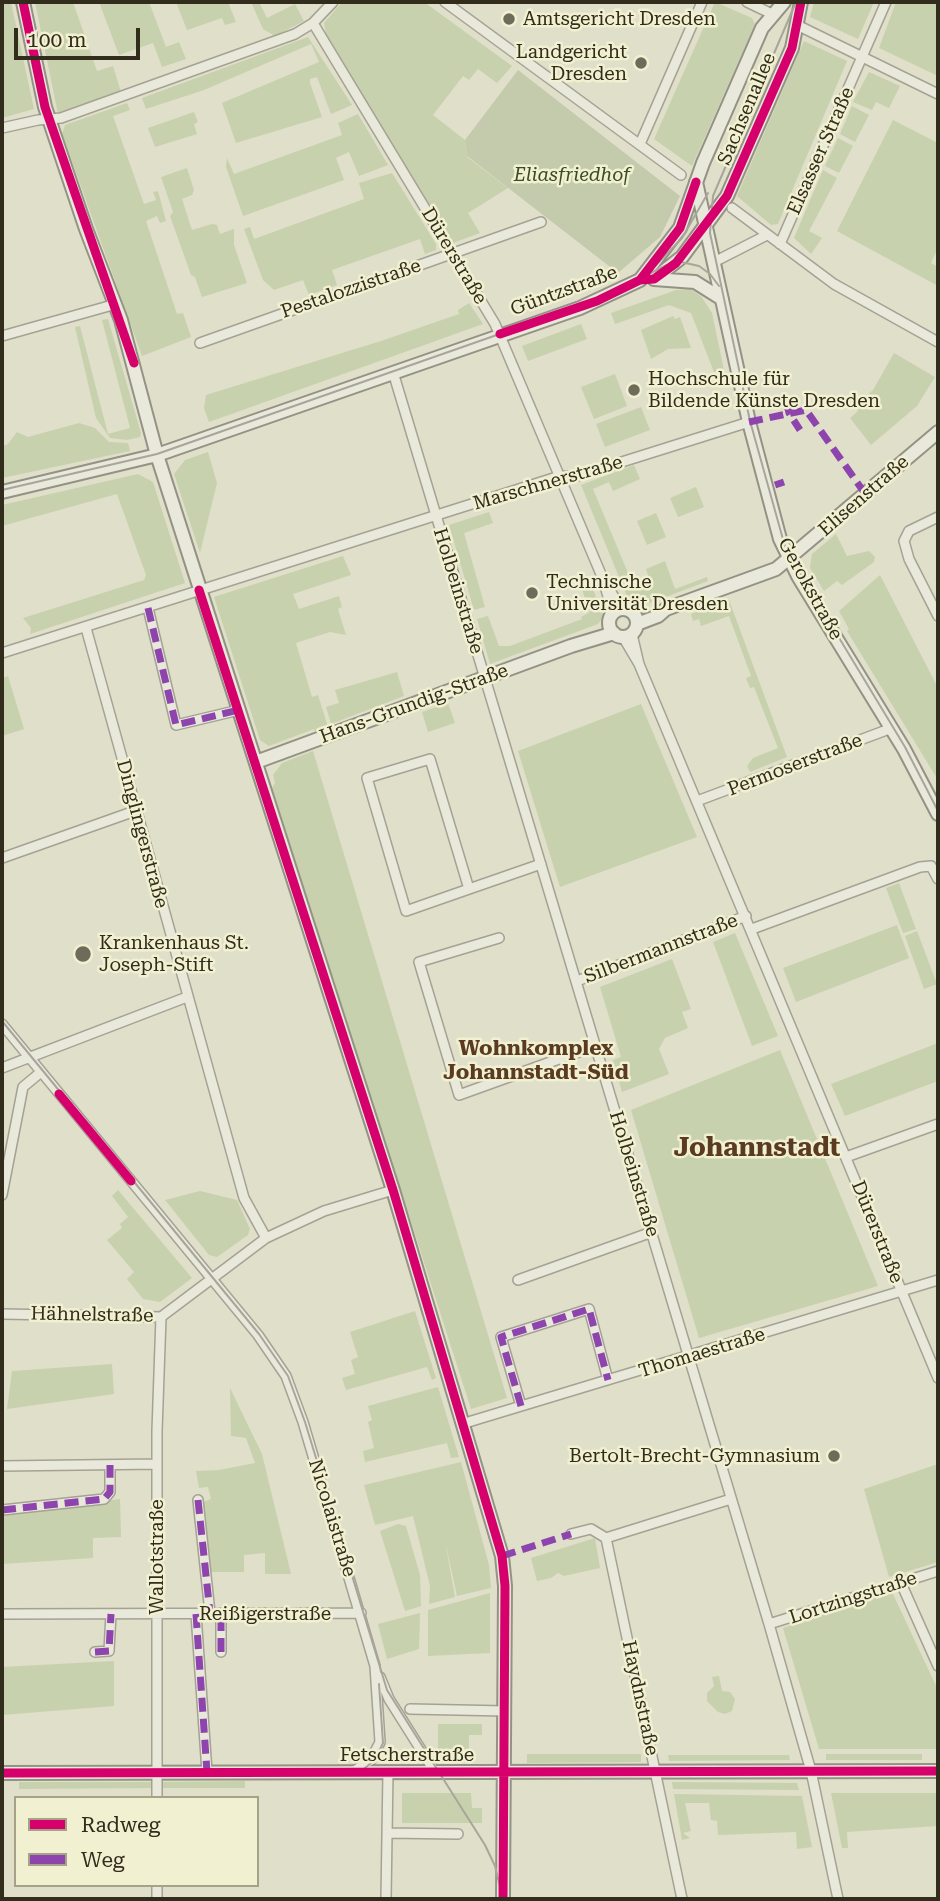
<!DOCTYPE html>
<html>
<head>
<meta charset="utf-8">
<style>
	body { margin:0 }
	#map { position:relative; width:940px; height:1901px; overflow:hidden; background:#e0dfca; font-family:"Roboto Serif",serif }
	canvas { display:block }
	.frame { position:absolute; inset:0; border:4px solid #322c1d; pointer-events:none }
	.legend { position:absolute; left:14px; top:1796px; width:245px; height:91px; box-sizing:border-box; background:#f1f0d0; border:2px solid #a5a288; margin:0; padding:9px 12px; list-style:none; font-size:21px; color:#322c1d }
	.legend li { display:flex; align-items:center; gap:14px; height:35px }
	.legend b { width:35px; border:2px solid #a5a288 }
	.scale { position:absolute; left:14px; top:28px; width:126px; height:32px; box-sizing:border-box; border:4px solid #322c1d; border-top:0; padding-left:9px; font-size:21px; line-height:24px; white-space:nowrap; color:#322c1d; -webkit-text-stroke:5px #f1f0d0; paint-order:stroke }
</style>
</head>
<body>
<div id="map">
<canvas width="940" height="1901"></canvas>
<div class="frame"></div>
<ul class="legend">
<li><b style="height:9px;background:#d6006c"></b>Radweg</li>
<li><b style="height:9px;background:#8e44ad"></b>Weg</li>
</ul>
<div class="scale">100 m</div>
</div>
<script>
const ctx = document.querySelector('canvas').getContext('2d');
ctx.lineJoin = 'round';
function fill(path, color) { ctx.fillStyle = color; ctx.fill(path, 'evenodd'); }
const shape = rows => new Path2D(rows.map(r => 'M' + r).join(''));
function strokePath(path, color, width, dash) { ctx.strokeStyle = color; ctx.lineWidth = width; ctx.lineCap = dash ? 'butt' : 'round'; ctx.setLineDash(dash || []); ctx.stroke(path); }
function drawText(font, color, halo, rows, align = 'center') {
  ctx.font = font + ' "Roboto Serif",serif'; ctx.lineWidth = 5; ctx.setLineDash([]); ctx.textBaseline = 'middle'; ctx.strokeStyle = halo; ctx.fillStyle = color; for (const [text, x, y, turn = 0] of rows) {
    ctx.save(); ctx.translate(x, y); ctx.rotate((+turn || 0) * Math.PI / 180); ctx.textAlign = isNaN(turn) ? turn : align; if (halo) ctx.strokeText(text, 0, 0); ctx.fillText(text, 0, 0); ctx.restore();
  }
}
fill(shape([
	[2,2,11,2,34,109,2,118],
	[35,2,73,2,97,71,113,66,121,92,58,114],
	[99,2,149,2,166,47,179,42,186,59,162,67,153,43,119,55],
	[176,2,228,2,236,22,225,25,222,18,187,30],
	[251,2,259,2,267,18,295,4,304,21,275,36,263,29],
	[342,2,424,2,512,66,497,83,478,69,469,80,463,76,433,115,465,140,467,157,508,188,468,213,480,233,453,243,448,238,327,39,324,23],
	[715,2,752,18,755,24,692,166,654,139],
	[814,2,874,2,858,39,810,17],
	[896,2,938,2,938,76,879,48],
	[308,37,352,105,331,114,317,77,310,79,310,83,322,117,236,143,222,103,319,62,311,44,204,90,146,109,142,98],
	[804,41,847,61,778,224,771,225,737,196],
	[869,72,900,86,889,108,876,102,872,110,853,102],
	[127,103,130,110,113,116,144,204,156,200,153,192,158,191,166,221,160,223,157,216,146,221,177,314,183,313,191,337,142,356,62,134,65,125],
	[852,106,869,115,855,142,840,134],
	[194,112,198,122,194,124,197,134,155,147,148,128],
	[358,114,388,165,359,176,349,152,336,158,344,180,243,216,226,167,227,158,234,174,342,135,338,123],
	[893,120,938,143,938,248,931,263,938,267,938,286,837,231],
	[838,138,853,146,839,173,825,166],
	[187,168,194,190,192,195,182,199,192,230,212,224,217,225,220,234,234,229,234,245,247,283,202,297,195,277,191,275,170,216,173,212,161,177],
	[823,170,837,178,809,231,822,238,811,254,794,238],
	[392,173,436,244,436,250,425,254,420,239,332,270,337,285,309,295,303,280,274,290,263,280,244,229,250,227,254,239,364,199,359,183],
	[690,289,701,296,712,313,724,370,714,372,691,313,669,305,615,324,611,313,676,290],
	[469,303,483,324,209,422,204,408,206,395,381,341,459,314,458,310],
	[673,316,675,319,680,317,691,348,668,349,651,359,641,330],
	[108,319,141,433,140,437,127,440,110,438,96,418,75,327,80,326,108,434,130,428,102,320],
	[581,324,587,339,528,361,522,346],
	[894,353,935,377,917,406,871,445,850,418,858,411,854,406,873,390],
	[615,374,627,406,594,419,581,387],
	[641,407,650,430,605,447,596,424],
	[79,423,95,428,109,442,128,443,130,451,2,478,2,446,8,444,17,432,28,437],
	[208,452,217,483,200,553,174,474,185,460],
	[634,465,640,479,613,491,609,482,593,489,633,585,649,578,646,569,665,561,675,589,707,577,708,581,642,606,629,601,581,485],
	[138,474,153,482,185,583,30,634,31,628,23,618,144,580,146,575,117,494,2,526,2,505],
	[696,487,704,507,678,517,670,498],
	[489,512,493,523,464,533,485,607,474,610,449,525],
	[656,513,666,537,647,545,637,521],
	[836,534,847,556,869,551,875,557,874,562,842,585,837,581,824,591,810,568,812,554],
	[343,556,351,575,293,594,299,609,339,596,342,607,338,609,346,635,330,632,296,643,312,697,318,695,328,727,315,731,314,729,269,746,260,740,214,597],
	[587,575,604,616,598,624,490,664,477,619,488,616,499,646,510,646,582,619,581,617,590,612,578,579],
	[880,575,938,688,938,780,847,631,849,629,839,611],
	[729,600,787,757,750,772,747,766,753,758,778,748,754,687,750,688,746,678,751,676,729,616,701,626,699,619,693,621,691,614],
	[397,672,404,696,331,724,326,707,339,703,335,690],
	[8,676,24,729,2,736,2,678],
	[448,703,455,723,428,732,422,712],
	[641,704,697,837,560,887,518,751],
	[313,751,507,1398,471,1409,272,788,275,783,273,775,282,763],
	[899,883,916,929,903,933,886,888],
	[897,925,909,958,796,1002,783,968],
	[917,931,937,984,924,989,905,936],
	[735,933,778,1036,752,1046,713,942],
	[672,959,691,1009,682,1012,688,1028,665,1038,659,1049,669,1074,622,1092,613,1060,621,1057,600,987],
	[938,1043,938,1081,845,1116,831,1084],
	[780,1050,878,1286,699,1338,631,1110],
	[118,1190,192,1278,160,1302,143,1299,127,1279,134,1272,107,1240,122,1228,120,1224,128,1217,112,1196],
	[200,1191,237,1200,250,1229,248,1235,217,1257,209,1255,165,1200],
	[415,1311,436,1378,432,1380,427,1367,346,1390,342,1378,355,1374,351,1360,358,1357,350,1332],
	[112,1364,114,1394,7,1409,12,1371],
	[438,1387,459,1457,451,1458,447,1443,365,1462,363,1451,374,1448,368,1422,372,1420,368,1406],
	[230,1388,262,1454,291,1574,265,1574,265,1553,244,1555,244,1572,209,1572,203,1502,211,1499,208,1487,199,1488,196,1471,219,1470,255,1463,246,1438,231,1436],
	[461,1462,489,1565,491,1588,457,1596,445,1541,455,1597,429,1604,430,1586,413,1516,375,1525,364,1485],
	[938,1464,938,1562,889,1577,864,1489],
	[120,1499,121,1537,93,1538,93,1558,2,1564,2,1513],
	[398,1524,406,1526,420,1575,421,1606,405,1611,380,1531],
	[595,1538,600,1568,564,1576,558,1573,551,1578,537,1581,531,1558],
	[892,1592,938,1690,938,1749,819,1749,783,1628],
	[490,1593,490,1653,428,1656,428,1610],
	[420,1613,419,1649,387,1659,378,1624],
	[114,1661,114,1706,2,1715,2,1667],
	[719,1676,722,1691,730,1692,735,1699,732,1711,725,1714,718,1712,707,1701,707,1693,714,1686,712,1677],
	[438,1724,482,1724,482,1735,469,1735,469,1749,438,1749],
	[527,1754,641,1754,641,1762,527,1763],
	[826,1754,922,1754,922,1760,826,1760],
	[668,1755,789,1755,790,1760,669,1761],
	[245,1781,245,1788,163,1788,163,1782],
	[19,1782,151,1782,151,1788,19,1789],
	[672,1782,797,1783,799,1790,673,1789],
	[402,1793,471,1793,472,1808,482,1808,482,1823,402,1823],
	[831,1793,938,1793,938,1826,847,1832,848,1848,842,1848],
	[674,1794,802,1796,812,1847,797,1849,796,1832,718,1835,717,1821,711,1820,709,1803,685,1803,691,1831,683,1833,690,1838,682,1840]
]), '#c8d1ad');
fill(shape([
	[518,70,680,196,660,237,618,273,467,156,465,140]
]), '#c4cbad');
const street = shape([
	[445,2,681,175],
	[747,2,772,14],
	[313,23,495,324,603,579,613,614],
	[797,25,938,94],
	[2,128,38,120,61,118,295,34,313,23,333,2],
	[640,144,702,2],
	[732,208,834,284,938,342],
	[780,244,886,2],
	[714,262,767,235],
	[2,336,116,304],
	[200,343,541,222],
	[393,372,769,1624,811,1771,838,1899],
	[938,517,909,531,904,541,909,559,938,616],
	[603,579,622,610],
	[148,608,176,725,239,710],
	[86,628,244,1198,266,1238],
	[632,634,639,664],
	[623,637,639,664,938,1378],
	[2,653,560,476,574,477,749,422],
	[697,801,892,728],
	[2,858,135,811],
	[469,889,430,759,367,778,406,911,469,889,541,864],
	[752,929,920,867,931,866,938,879],
	[499,938,419,962,459,1095,595,1046],
	[577,981,746,916],
	[2,1024,258,1335,286,1376,303,1422,375,1666,380,1742,371,1760,354,1771],
	[2,1068,187,997],
	[846,1157,938,1124],
	[2,1195,23,1087,41,1072],
	[518,1280,652,1232],
	[2,1314,161,1317,266,1238,324,1211,393,1190],
	[521,1406,501,1337,589,1309,608,1380],
	[465,1423,938,1280],
	[2,1466,157,1464],
	[198,1500,210,1613],
	[2,1510,104,1499,110,1492,110,1465],
	[571,1534,591,1529,606,1538],
	[606,1538,682,1899],
	[606,1538,731,1499],
	[901,1583,938,1666],
	[2,1614,361,1613],
	[196,1614,207,1772],
	[769,1624,938,1571],
	[95,1652,109,1651,111,1614],
	[221,1652,221,1614],
	[380,1677,389,1699,435,1772],
	[410,1709,505,1711],
	[157,1798,157,1431,161,1317],
	[387,1833,458,1834],
	[157,1899,157,1885],
	[386,1899,388,1772]
]);
const secondary = shape([
	[23,2,45,107,86,229,121,320,157,455,393,1190,502,1556,505,1586,503,1899],
	[696,182,749,422,780,539,798,576,904,749,938,814],
	[654,279,682,257,727,196,792,48,801,2],
	[654,279,695,282,722,299],
	[2,492,157,455,580,308,640,280,680,228,703,163,762,28,784,2],
	'609 623a14 14 0 1 1 28 0a14 14 0 1 1-28 0Z',
	[637,624,658,616,666,609,776,569,938,432],
	[256,762,571,646,614,633],
	[2,1773,938,1771]
]);
strokePath(street, '#a5a294', 12);
strokePath(secondary, '#949284', 16);
strokePath(street, '#e8e8db', 9);
strokePath(secondary, '#e8e8db', 12);
strokePath(shape([
	[796,2,713,196,710,233,750,421,786,550,905,747,938,811],
	[655,266,682,238,708,193],
	[2,490,157,454,591,302,667,265,681,262,699,266,710,274,719,286],
	[2,1021,259,1334,288,1376,305,1422,387,1690,485,1845,495,1866,503,1899],
	[2,1771,938,1769],
	[360,1772,375,1760,383,1743,379,1684]
]), '#a8a69b', 2);
strokePath(shape([
	[786,401,789,413,800,430],
	[749,422,806,410,866,495],
	[775,485,784,482],
	[148,608,176,725,239,710],
	[521,1406,501,1337,589,1309,608,1380],
	[198,1500,210,1613],
	[2,1510,104,1499,110,1492,110,1465],
	[502,1556,571,1534],
	[196,1614,207,1772],
	[95,1652,109,1651,111,1614],
	[221,1652,221,1614]
]), '#8e44ad', 7, [14, 7]);
strokePath(shape([
	[23,2,45,107,134,363],
	[640,280,654,279,676,263,727,196,792,48,801,2],
	[500,334,597,301,640,280,680,228,696,182],
	[199,590,393,1190,502,1556,505,1586,503,1899],
	[59,1094,131,1181],
	[2,1773,938,1771]
]), '#d6006c', 9);
for (const [x, y, r, color] of [
	[509,19,7,"#6f6b5a"],
	[641,63,7,"#6f6b5a"],
	[634,390,7,"#6f6b5a"],
	[532,593,7,"#6f6b5a"],
	[83,954,9,"#6f6b5a"],
	[834,1456,7,"#6f6b5a"]
]) { const dot = new Path2D(); dot.arc(x, y, r, 0, 2 * Math.PI); ctx.fillStyle = color; ctx.fill(dot); strokePath(dot, '#f1f0d0', 2.5); }
drawText('19px', '#322c1d', '#f1f0d0', [
	["Amtsgericht Dresden",523,19],
	["Landgericht",627,52,"right"],
	["Dresden",627,74,"right"],
	["Hochschule für",648,379],
	["Bildende Künste Dresden",648,401],
	["Technische",546,582],
	["Universität Dresden",546,604],
	["Krankenhaus St.",99,943],
	["Joseph-Stift",99,965],
	["Bertolt-Brecht-Gymnasium",820,1456,"right"]
], 'left');
drawText('19px', '#322c1d', '#f1f0d0', [
	["Sachsenallee",747,109,-67],
	["Elsasser Straße",821,151,-66],
	["Dürerstraße",454,256,59],
	["Pestalozzistraße",351,289,-19],
	["Güntzstraße",564,291,-20],
	["Marschnerstraße",548,483,-16],
	["Elisenstraße",864,496,-41],
	["Gerokstraße",810,589,61],
	["Holbeinstraße",458,591,73],
	["Hans-Grundig-Straße",414,704,-20],
	["Permoserstraße",795,765,-21],
	["Dinglingerstraße",142,834,75],
	["Silbermannstraße",661,949,-21],
	["Holbeinstraße",634,1174,73],
	["Dürerstraße",877,1232,68],
	["Hähnelstraße",92,1315,1],
	["Thomaestraße",702,1353,-17],
	["Nicolaistraße",332,1518,73],
	["Wallotstraße",157,1557,-90],
	["Lortzingstraße",853,1598,-18],
	["Reißigerstraße",265,1614],
	["Haydnstraße",640,1698,78],
	["Fetscherstraße",407,1755]
]);
drawText('italic 19px', '#394c26', '#f1f0d0', [
	["Eliasfriedhof",572,175]
]);
drawText('bold 21px', '#5a3b21', '#f1f0d0', [
	["Wohnkomplex",536,1049],
	["Johannstadt-Süd",536,1073]
]);
drawText('bold 26px', '#5a3b21', '#f1f0d0', [
	["Johannstadt",757,1148]
]);
</script>
</body>
</html>
